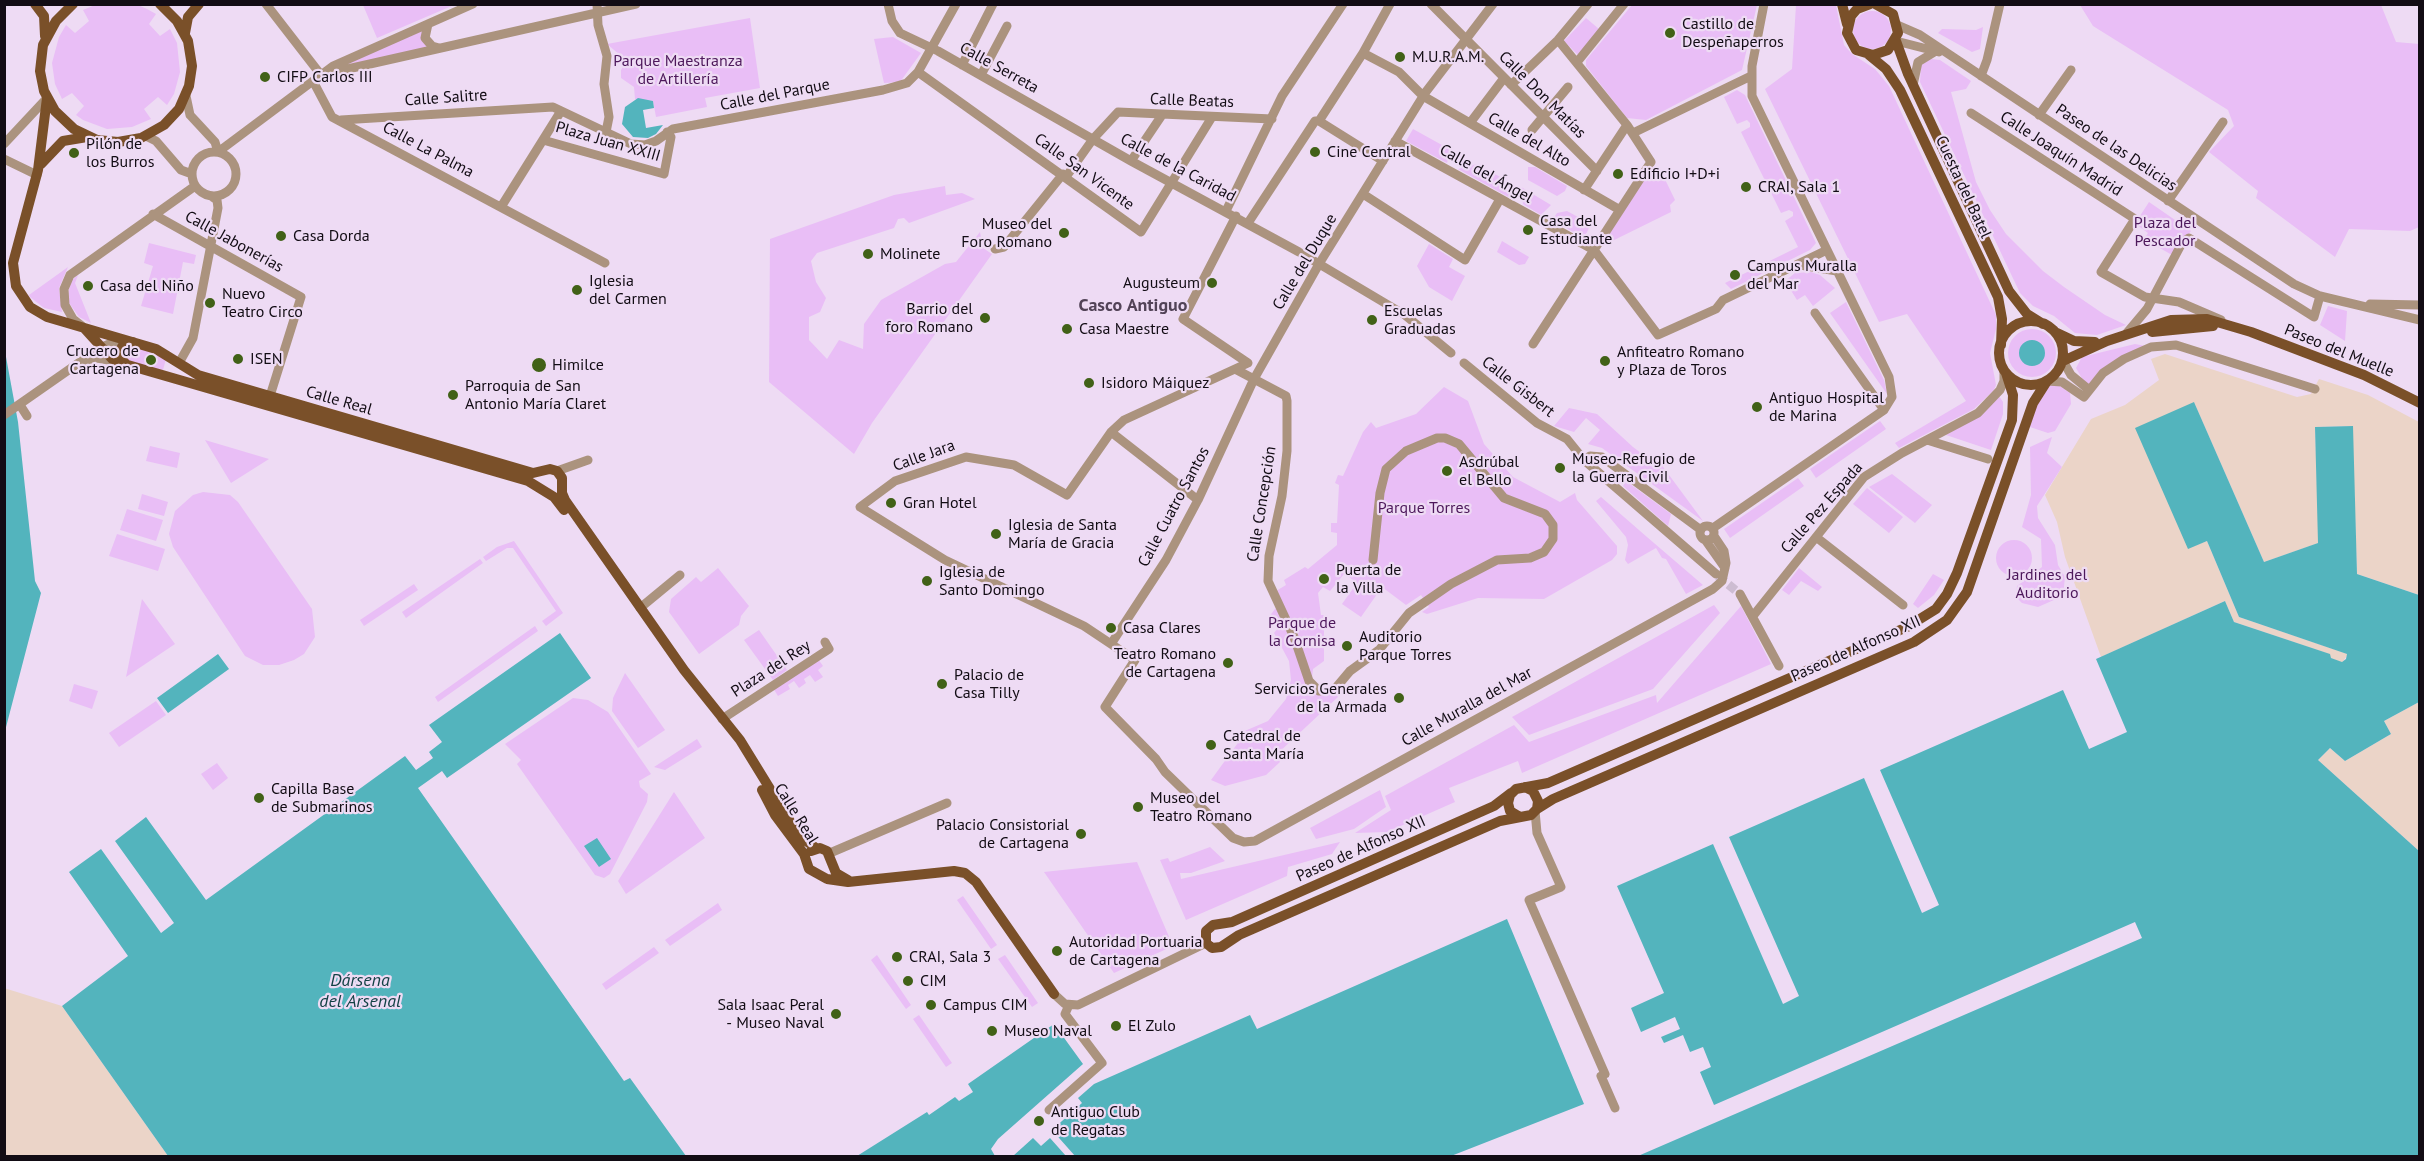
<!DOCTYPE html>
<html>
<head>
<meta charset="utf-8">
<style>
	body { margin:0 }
	#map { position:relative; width:2424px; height:1161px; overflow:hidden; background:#eedbf4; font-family:"PT Sans",sans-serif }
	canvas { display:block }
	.frame { position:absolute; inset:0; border:6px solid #120c14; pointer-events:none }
</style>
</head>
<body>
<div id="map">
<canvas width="2424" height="1161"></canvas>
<div class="frame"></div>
</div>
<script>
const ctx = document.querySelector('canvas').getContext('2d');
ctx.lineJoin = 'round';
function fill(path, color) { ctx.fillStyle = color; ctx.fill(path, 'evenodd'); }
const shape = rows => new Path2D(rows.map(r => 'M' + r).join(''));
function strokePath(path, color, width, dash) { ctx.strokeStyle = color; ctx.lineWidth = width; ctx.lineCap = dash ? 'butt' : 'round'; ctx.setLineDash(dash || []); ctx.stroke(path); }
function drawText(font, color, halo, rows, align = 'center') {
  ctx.font = font + ' "PT Sans",sans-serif'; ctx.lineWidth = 4.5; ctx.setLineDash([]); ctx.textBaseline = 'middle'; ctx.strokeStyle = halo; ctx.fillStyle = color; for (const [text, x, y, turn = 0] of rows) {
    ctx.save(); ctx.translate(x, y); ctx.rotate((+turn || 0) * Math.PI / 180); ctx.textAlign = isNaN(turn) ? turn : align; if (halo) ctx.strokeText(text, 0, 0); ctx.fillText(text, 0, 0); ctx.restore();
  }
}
fill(shape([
	[2165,354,2297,397,2311,394,2319,379,2368,395,2419,422,2419,595,2357,574,2352,426,2315,427,2319,543,2264,562,2194,402,2188,548,2207,541,2239,617,2348,654,2342,663,2331,658,2329,654,2234,622,2225,601,2101,657,2065,557,2057,522,2045,495,2091,419,2125,405,2159,380,2151,359],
	[2419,702,2419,851,2318,760,2330,748,2345,761,2391,734,2384,721],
	[4,988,62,1006,168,1156,5,1156]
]), '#ebd4c8');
fill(shape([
	[95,5,138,5,147,9,156,14,149,24,160,36,170,29,177,43,180,72,174,94,167,105,158,97,144,109,151,119,132,127,107,129,83,120,76,115,84,106,72,93,62,99,55,84,52,63,59,37,66,25,75,33,89,21,83,10],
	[363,5,454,5,377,38],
	[1632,5,1757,5,1742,70,1646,120,1627,118,1586,66,1586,60],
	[1796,5,1836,5,1844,45,1852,54,1875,69,1889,86,1996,315,1996,329,1990,353,1996,385,1994,390,1974,409,1899,448,1895,443,1966,401,1907,314,1879,322,1765,89,1792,69],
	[2080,5,2381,5,2396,42,2419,44,2419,227,2410,231,2349,229,2335,257,2256,198,2258,191,2209,152,2234,126,2228,110,2093,26],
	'1853 30a19 19 0 1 1 38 0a19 19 0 1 1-38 0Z',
	[750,18,760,88,705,98,707,107,656,117,653,101,635,99,634,87,621,78,621,70,627,61,607,44],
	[1586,18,1599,29,1578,55,1564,41],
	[426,27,432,46,350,69,347,60],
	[1983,27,1980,49,1972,52,1938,33,1942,29,1976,30],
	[893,37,921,53,900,82,884,83,874,39],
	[1931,59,1940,60,1971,81,1966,89,1951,92,1976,182,1990,210,2006,234,2043,271,2064,287,2105,315,2126,325,2097,335,2075,333,2054,316,2033,306,2020,293,1920,82,1921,65],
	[1737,90,1745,95,1816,243,1810,250,1731,289,1725,283,1798,247,1785,221,1793,216,1793,212,1789,210,1781,213,1741,132,1750,127,1750,123,1747,120,1737,124,1724,97],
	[1413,129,1451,150,1447,163,1406,141],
	[1477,164,1511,183,1512,199,1458,169],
	[1528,167,1535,167,1567,186,1565,191,1557,196,1528,180],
	[1659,167,1675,200,1670,205,1671,212,1604,245,1599,242,1644,174,1651,178],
	[945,186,946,195,962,193,975,199,909,223,904,218,898,219,894,228,817,253,811,261,816,282,826,298,820,312,809,317,809,340,827,359,839,340,863,349,864,324,881,300,945,264,956,262,980,232,983,248,992,254,872,423,854,454,769,382,770,239,894,195],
	[1521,187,1551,205,1541,215,1523,204],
	[2149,202,2191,231,2172,255,2144,239,2148,233,2137,225,2138,219],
	[1567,211,1587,222,1589,228,1584,238,1552,220,1557,213],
	[1502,241,1529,257,1525,264,1519,265,1497,252],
	[149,243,196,255,194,264,183,262,173,314,141,306,153,266,144,263],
	[1429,244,1453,259,1449,267,1465,276,1452,301,1429,287,1417,266],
	[68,267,59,288,62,312,44,308,30,297,29,295],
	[1811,272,1820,275,1835,288,1813,306,1805,295,1797,300,1785,281,1795,273],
	[78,275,75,283,91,323,79,317,69,303,68,293,71,281],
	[1846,302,1884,380,1887,394,1830,313],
	[2328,306,2347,311,2345,341,2320,325],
	'2008 353a24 24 0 1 1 48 0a24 24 0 1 1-48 0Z',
	[127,342,166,359,163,370,128,365,120,350],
	[2135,344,2151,347,2136,353,2088,389,2076,368,2082,357],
	[2052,380,2070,393,2071,404,2055,431,2048,433,2027,426,2033,403],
	[1444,387,1468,401,1484,444,1513,477,1560,502,1575,493,1577,500,1617,546,1617,554,1612,560,1544,599,1478,598,1427,614,1422,612,1429,607,1421,595,1406,605,1382,587,1361,617,1342,604,1357,583,1349,577,1349,568,1330,591,1323,587,1318,593,1321,615,1324,615,1324,661,1313,669,1312,678,1320,688,1332,687,1338,697,1276,755,1280,762,1266,775,1225,786,1211,780,1240,740,1240,733,1268,721,1286,699,1291,680,1289,661,1274,633,1279,627,1269,617,1275,609,1283,605,1276,591,1286,585,1284,580,1305,567,1308,569,1337,545,1337,533,1331,532,1331,523,1337,523,1339,485,1335,483,1338,475,1343,476,1363,432,1371,422,1376,428,1416,414],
	[1997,393,2003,402,2003,414,1991,450,1940,433,1967,419],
	[1569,408,1597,414,1633,447,1645,456,1658,460,1703,521,1602,448,1588,444,1600,430,1586,418,1574,432,1554,426],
	[1880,421,1886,429,1816,478,1810,469],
	[2052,437,2047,453,2062,467,2037,506,2038,518,2055,545,2058,565,2065,577,2063,596,2038,607,2022,603,2016,597,2017,586,2042,567,2041,539,2022,527,2031,495,2030,447],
	[205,440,269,459,231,483],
	[150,446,180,453,177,468,146,461],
	[1892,474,1932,505,1915,523,1869,487],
	[1798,478,1804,486,1730,538,1724,529],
	[1626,481,1671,514,1668,526,1623,486],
	[1867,488,1903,517,1889,533,1853,504],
	[203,492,230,495,238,502,312,609,315,637,304,654,294,660,279,665,263,665,245,656,173,547,169,534,175,511,193,495],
	[142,494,168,502,164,516,138,509],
	[1601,497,1647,537,1703,585,1686,594,1666,559,1662,558,1656,548,1628,564,1625,560,1628,545,1626,537,1596,501],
	[127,509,163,520,156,541,120,530],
	[117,534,165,549,158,571,109,556],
	'1996 558a18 18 0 1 1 36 0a18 18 0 1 1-36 0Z',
	[514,541,563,613,546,626,542,621,556,611,513,548,507,548,486,561,483,557,497,547],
	[480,559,483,563,406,618,402,612],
	[718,568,749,606,741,616,739,625,699,654,669,612,671,599,696,577,701,582],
	[1799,568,1822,587,1818,591,1801,581,1789,595,1782,590],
	[1933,574,1944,580,1934,595,1918,608,1913,604],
	[414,584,418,590,364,626,360,620],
	[142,599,175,644,126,677],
	[1714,605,1720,613,1653,689,1529,735,1512,717],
	[1741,606,1771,664,1522,773,1518,761,1449,788,1455,802,1387,832,1355,833,1391,810,1385,796,1514,725,1529,742,1656,695,1657,703],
	[535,626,538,631,438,702,435,697],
	[759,630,787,670,773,680,744,640],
	[818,659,823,666,818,670,823,677,815,682,810,675,804,679,806,683,799,688,794,681,788,685,790,689,778,696,773,688],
	[625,673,665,730,638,748,612,711,613,698],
	[74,684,98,691,92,709,69,701],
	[573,698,588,700,608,712,651,774,639,781,640,787,648,794,647,802,610,874,604,878,595,875,517,764,521,760,505,744],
	[156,701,166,715,119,747,109,733],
	[697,739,702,747,665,770,654,767],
	[217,763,228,778,213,790,201,774],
	[1380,790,1386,807,1354,829,1316,839,1310,828],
	[674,792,705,838,626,894,618,881],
	[1340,842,1332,854,1288,867,1287,876,1186,920,1160,860,1168,858,1170,862,1210,847,1225,861,1191,873,1180,873,1181,879],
	[1137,862,1173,946,1114,973,1044,872],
	[963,896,997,945,991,949,957,900],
	[718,903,722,910,670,946,665,940],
	[654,947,659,953,606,990,602,984],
	[877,955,911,1005,906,1009,871,960],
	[1005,955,1038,1003,1032,1007,998,959],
	[919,1015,952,1063,946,1067,913,1019]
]), '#e9bef6');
fill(shape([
	[638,98,653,101,654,108,643,110,646,128,663,125,656,134,648,138,633,137,622,124,625,107],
	'2019 353a13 13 0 1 1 26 0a13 13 0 1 1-26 0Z',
	[4,346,18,422,35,581,41,593,5,731],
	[2194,402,2264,562,2318,543,2315,427,2353,426,2357,574,2419,595,2419,702,2384,721,2391,734,2345,761,2330,748,2318,760,2419,851,2419,1156,1638,1156,2142,938,2135,922,1714,1105,1700,1072,1711,1067,1703,1047,1690,1052,1683,1035,1664,1043,1661,1037,1680,1029,1675,1017,1641,1032,1631,1008,1664,993,1617,886,1713,844,1783,1004,1799,996,1729,837,1864,778,1922,913,1939,905,1880,770,2063,690,2089,749,2127,732,2096,659,2225,601,2234,622,2330,654,2331,658,2342,662,2346,659,2347,654,2239,617,2207,541,2188,549,2135,428],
	[560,633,591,678,447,778,442,771,418,788,624,1081,630,1078,686,1156,168,1156,62,1006,128,956,69,872,101,849,161,933,174,923,115,841,146,817,206,900,405,756,416,770,433,758,429,752,442,742,429,725],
	[218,654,229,669,168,713,157,698],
	[597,838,611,859,599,867,584,846],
	[1507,919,1584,1104,1451,1156,1075,1156,1052,1130,1082,1103,1078,1098,1094,1084,1250,1015,1257,1029],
	[1054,1024,1083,1064,998,1139,991,1149,995,1156,857,1156,927,1112,929,1115,955,1097,959,1101,973,1092,968,1084],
	[1033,1138,1041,1146,1050,1138,1066,1156,1013,1156]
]), '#53b4bd');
strokePath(shape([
	[1718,576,1740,594]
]), '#cdbcd2', 9, [9, 4.5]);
strokePath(shape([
	[266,4,321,75],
	[597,4,598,25,607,56,604,84,609,117,606,132],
	[888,4,892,21,900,33,938,51,1131,161,1299,252,1405,315,1451,353],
	[1431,4,1597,171],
	[428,24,425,38,432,46,439,48],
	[1897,25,1920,35,2294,284,2320,296,2420,320],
	[1896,41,1939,52],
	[1363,53,1390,4],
	[1578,61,1624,4],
	[962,65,993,4],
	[918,72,1141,232,1212,117],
	[321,75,636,4],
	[981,75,1007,26],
	[1981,76,1987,60,2000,4],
	[313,81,332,117,605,263],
	[1511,85,1558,40,1588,4],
	[1913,85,1918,62,1936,51],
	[186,96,190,115,215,142,218,152],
	[1971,113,2135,219,2101,272,2145,297,2179,302,2221,320],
	[2039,115,2071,70],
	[341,120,553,107,631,144,645,145,656,141,673,129,883,90,907,83,918,72,956,4],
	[1470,123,1504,78],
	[1532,130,1568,87],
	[1633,133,1751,76],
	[146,136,156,141,181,170,192,174],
	[543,140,664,174,671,137,667,132],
	[1395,141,1594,250,1658,335,1716,309,1723,300,1827,250],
	[4,144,47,98],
	'192 174a22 22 0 1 1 44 0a22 22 0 1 1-44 0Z',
	[218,152,333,66,473,4],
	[4,159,37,175],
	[1131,161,1162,115],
	[1383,161,1319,121,1363,53,1399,72,1423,96,1620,210],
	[1066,177,1093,139,1118,112,1272,119],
	[1584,190,1627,125],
	[1363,194,1465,260,1500,199],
	[2168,201,2223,122],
	[501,207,561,111],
	[1226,211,1282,96,1343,4],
	[153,214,301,297,270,396],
	[1236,216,1183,319,1248,363,1124,420,1111,432,1067,495,1014,465,966,457,895,481,860,507,945,560,1084,626,1135,660,1105,707,1156,759,1165,772,1233,838,1244,842,1255,841,1713,589,1722,581,1726,563,1724,551,1714,536],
	[1248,223,1315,121,1319,121],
	[995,249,1004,247,1063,174],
	[1800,265,1837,271],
	[2370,304,2420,305],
	[1815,313,1884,410],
	[82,326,73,319,65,305,64,289,70,275,195,186],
	[2126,334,2147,309,2182,243,2189,238,2314,317,2320,296],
	[1533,344,1651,162,1627,125,1558,40],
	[86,361,97,358,114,361],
	[2063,361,2071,375,2088,389],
	[179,363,193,338,218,208,217,200,211,196],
	[1464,363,1537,423,1567,439,1584,460,1716,574],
	[1235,369,1286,396,1287,401,1287,451,1282,496,1269,556,1268,581,1294,637,1309,681,1319,691,1334,690,1350,671,1379,650,1409,613,1451,584,1497,560,1530,558,1544,552,1553,539,1553,525,1545,514,1504,498,1459,444,1445,438,1437,438,1406,451,1386,469,1380,493,1373,560],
	[2047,381,2062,382,2084,397,2103,373,2124,359,2151,347,2176,345,2315,389],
	[20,405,27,416],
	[4,415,100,348,121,339],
	[1111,432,1198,500],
	[1927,440,1988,459],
	[1584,460,1590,456,1602,457,1701,530],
	[557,471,588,460],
	'1700 533a7 7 0 1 1 14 0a7 7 0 1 1-14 0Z',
	[1713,528,1884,410,1892,397,1889,377,1752,96,1752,66,1764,4],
	[1816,537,1903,605],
	[1706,541,1725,568],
	[1740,594,1779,666],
	[640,608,680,575],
	[1753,616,1864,477,1902,453,1978,413,2000,390,2004,381,2004,371],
	[1111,644,1166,560,1198,500,1254,379,1319,264,1425,93,1493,4],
	[722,719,829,649,825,642],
	[1535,811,1537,833,1561,887,1529,900,1605,1074,1601,1076,1615,1108],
	[830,853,947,803],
	[1054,994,1065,1004,1078,1005,1206,943],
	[1049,1110,1102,1063,1065,1014,1069,1005]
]), '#ab937e', 9);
strokePath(shape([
	[35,4,44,16,45,36],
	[73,4,56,21,43,45,40,71,44,91,55,111,74,129,97,140,118,142,141,138,164,125,179,109,189,86,192,66,188,41,177,21,160,4],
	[1842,4,1847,24],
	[1870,4,1857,9,1851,16,1847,33,1856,50,1873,55,1888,50,1898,33,1893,14,1875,4],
	[185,33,188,17,199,4],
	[1896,41,1908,74,2009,291,2027,314,2043,324],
	[1869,55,1886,69,1900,90,1998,297,2002,319,2001,345],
	[47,98,38,170,13,263,16,286,30,307,47,317,156,349,198,375,533,473,550,469,557,471,562,478,562,493,565,500,684,670,740,740,799,836,816,848],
	[41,164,63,141,87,137],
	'1999 353a32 32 0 1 1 64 0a32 32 0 1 1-64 0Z',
	[84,328,114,361,528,481,554,497,564,510],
	[2055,332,2074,341,2095,342],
	[2152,332,2213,326],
	[2063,361,2107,341,2171,320,2207,319,2251,332,2364,375,2420,403],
	[127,365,121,359,120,350,124,344,133,342],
	[762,790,775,815,804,854,809,869,827,879,848,882,954,871,965,873,976,882,1054,994],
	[1511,793,1494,806,1232,922,1213,925,1206,931,1206,943,1212,948,1221,947,1239,935,1500,821,1531,815,1537,809,1538,801,1533,791,1525,787],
	[1537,809,1553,799,1914,642,1947,620,1967,592,2033,403,2047,381],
	[1520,817,1510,811,1508,803,1510,795,1516,789,1548,783,1907,627,1936,609,1947,594,1957,573,2012,420,2013,395,2006,373],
	[811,851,820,848,827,851,836,873,848,880]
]), '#7a5029', 10);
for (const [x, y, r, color] of [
	[1670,33,6,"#416117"],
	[1400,57,6,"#416117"],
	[265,77,6,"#416117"],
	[1315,152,6,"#416117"],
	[74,153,6,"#416117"],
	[1618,174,6,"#416117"],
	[1746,187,6,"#416117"],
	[1528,230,6,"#416117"],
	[1064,233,6,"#416117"],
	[281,236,6,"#416117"],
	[868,254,6,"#416117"],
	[1735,275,6,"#416117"],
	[1212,283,6,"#416117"],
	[88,286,6,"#416117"],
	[577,290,6,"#416117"],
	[210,303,6,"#416117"],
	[985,318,6,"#416117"],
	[1372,320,6,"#416117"],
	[1067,329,6,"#416117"],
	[238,359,6,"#416117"],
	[151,360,6,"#416117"],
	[1605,361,6,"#416117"],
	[539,365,8,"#416117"],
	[1089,383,6,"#416117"],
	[453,395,6,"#416117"],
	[1757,407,6,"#416117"],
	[1560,468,6,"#416117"],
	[1447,471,6,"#416117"],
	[891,503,6,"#416117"],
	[996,534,6,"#416117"],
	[1324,579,6,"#416117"],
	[927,581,6,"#416117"],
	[1111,628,6,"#416117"],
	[1347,646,6,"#416117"],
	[1228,663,6,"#416117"],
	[942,684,6,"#416117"],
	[1399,698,6,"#416117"],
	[1211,745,6,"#416117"],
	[259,798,6,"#416117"],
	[1138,807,6,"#416117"],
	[1081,834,6,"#416117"],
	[1057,951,6,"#416117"],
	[897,957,6,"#416117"],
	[908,981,6,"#416117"],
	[931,1005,6,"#416117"],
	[836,1014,6,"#416117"],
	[1116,1026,6,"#416117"],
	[992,1031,6,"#416117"],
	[1039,1121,6,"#416117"]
]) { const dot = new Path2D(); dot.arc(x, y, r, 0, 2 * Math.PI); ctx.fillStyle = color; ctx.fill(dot); strokePath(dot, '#eedbf4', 2); }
drawText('16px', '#120c14', '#eedbf4', [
	["Castillo de",1682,24],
	["Despeñaperros",1682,42],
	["M.U.R.A.M.",1412,57],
	["CIFP Carlos III",277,77],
	["Pilón de",86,144],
	["los Burros",86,162],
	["Cine Central",1327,152],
	["Edificio I+D+i",1630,174],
	["CRAI, Sala 1",1758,187],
	["Casa del",1540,221],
	["Estudiante",1540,239],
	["Museo del",1052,224,"right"],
	["Foro Romano",1052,242,"right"],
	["Casa Dorda",293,236],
	["Molinete",880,254],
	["Campus Muralla",1747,266],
	["del Mar",1747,284],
	["Iglesia",589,281],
	["del Carmen",589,299],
	["Augusteum",1200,283,"right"],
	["Casa del Niño",100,286],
	["Nuevo",222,294],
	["Teatro Circo",222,312],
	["Barrio del",973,309,"right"],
	["foro Romano",973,327,"right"],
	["Escuelas",1384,311],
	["Graduadas",1384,329],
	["Casa Maestre",1079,329],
	["Crucero de",139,351,"right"],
	["Cartagena",139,369,"right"],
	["Anfiteatro Romano",1617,352],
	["y Plaza de Toros",1617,370],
	["ISEN",250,359],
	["Himilce",552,365],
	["Isidoro Máiquez",1101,383],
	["Parroquia de San",465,386],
	["Antonio María Claret",465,404],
	["Antiguo Hospital",1769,398],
	["de Marina",1769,416],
	["Museo-Refugio de",1572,459],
	["la Guerra Civil",1572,477],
	["Asdrúbal",1459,462],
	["el Bello",1459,480],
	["Gran Hotel",903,503],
	["Iglesia de Santa",1008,525],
	["María de Gracia",1008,543],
	["Puerta de",1336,570],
	["la Villa",1336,588],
	["Iglesia de",939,572],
	["Santo Domingo",939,590],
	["Casa Clares",1123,628],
	["Auditorio",1359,637],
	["Parque Torres",1359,655],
	["Teatro Romano",1216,654,"right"],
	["de Cartagena",1216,672,"right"],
	["Palacio de",954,675],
	["Casa Tilly",954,693],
	["Servicios Generales",1387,689,"right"],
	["de la Armada",1387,707,"right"],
	["Catedral de",1223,736],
	["Santa María",1223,754],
	["Capilla Base",271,789],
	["de Submarinos",271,807],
	["Museo del",1150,798],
	["Teatro Romano",1150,816],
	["Palacio Consistorial",1069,825,"right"],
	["de Cartagena",1069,843,"right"],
	["Autoridad Portuaria",1069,942],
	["de Cartagena",1069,960],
	["CRAI, Sala 3",909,957],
	["CIM",920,981],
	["Sala Isaac Peral",824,1005,"right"],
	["- Museo Naval",824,1023,"right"],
	["Campus CIM",943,1005],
	["El Zulo",1128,1026],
	["Museo Naval",1004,1031],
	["Antiguo Club",1051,1112],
	["de Regatas",1051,1130]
], 'left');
drawText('16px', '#4d185b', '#eedbf4', [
	["Parque Maestranza",678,61],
	["de Artillería",678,79],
	["Plaza del",2165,223],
	["Pescador",2165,241],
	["Parque Torres",1424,508],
	["Jardines del",2047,575],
	["Auditorio",2047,593],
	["Parque de",1302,623],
	["la Cornisa",1302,641]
]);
drawText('16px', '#120c14', '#eedbf4', [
	["Calle Serreta",999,68,29],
	["Calle del Parque",775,95,-11],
	["Calle Don Matías",1542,95,45],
	["Calle Salitre",446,98,-4],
	["Calle Beatas",1192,101,2],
	["Calle del Alto",1529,140,30],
	["Plaza Juan XXIII",608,142,16],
	["Paseo de las Delicias",2116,148,34],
	["Calle La Palma",428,150,28],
	["Calle Joaquín Madrid",2061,154,33],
	["Calle de la Caridad",1178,168,28],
	["Calle San Vicente",1084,172,36],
	["Calle del Ángel",1486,174,29],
	["Cuesta del Batel",1963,187,65],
	["Calle Jabonerías",234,242,29],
	["Calle del Duque",1305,262,-59],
	["Paseo del Muelle",2339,351,22],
	["Calle Gisbert",1518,387,38],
	["Calle Real",339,401,16],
	["Calle Jara",924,456,-20],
	["Calle Concepción",1262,504,-81],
	["Calle Cuatro Santos",1174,507,-62],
	["Calle Pez Espada",1822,508,-49],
	["Paseo de Alfonso XII",1856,649,-24],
	["Plaza del Rey",771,669,-33],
	["Calle Muralla del Mar",1467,707,-29],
	["Calle Real",796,814,58],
	["Paseo de Alfonso XII",1361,849,-24]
]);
drawText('bold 18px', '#524357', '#eedbf4', [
	["Casco Antiguo",1133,306]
]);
drawText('italic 18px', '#134145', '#eedbf4', [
	["Dársena",360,981],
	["del Arsenal",360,1002]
]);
</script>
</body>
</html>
